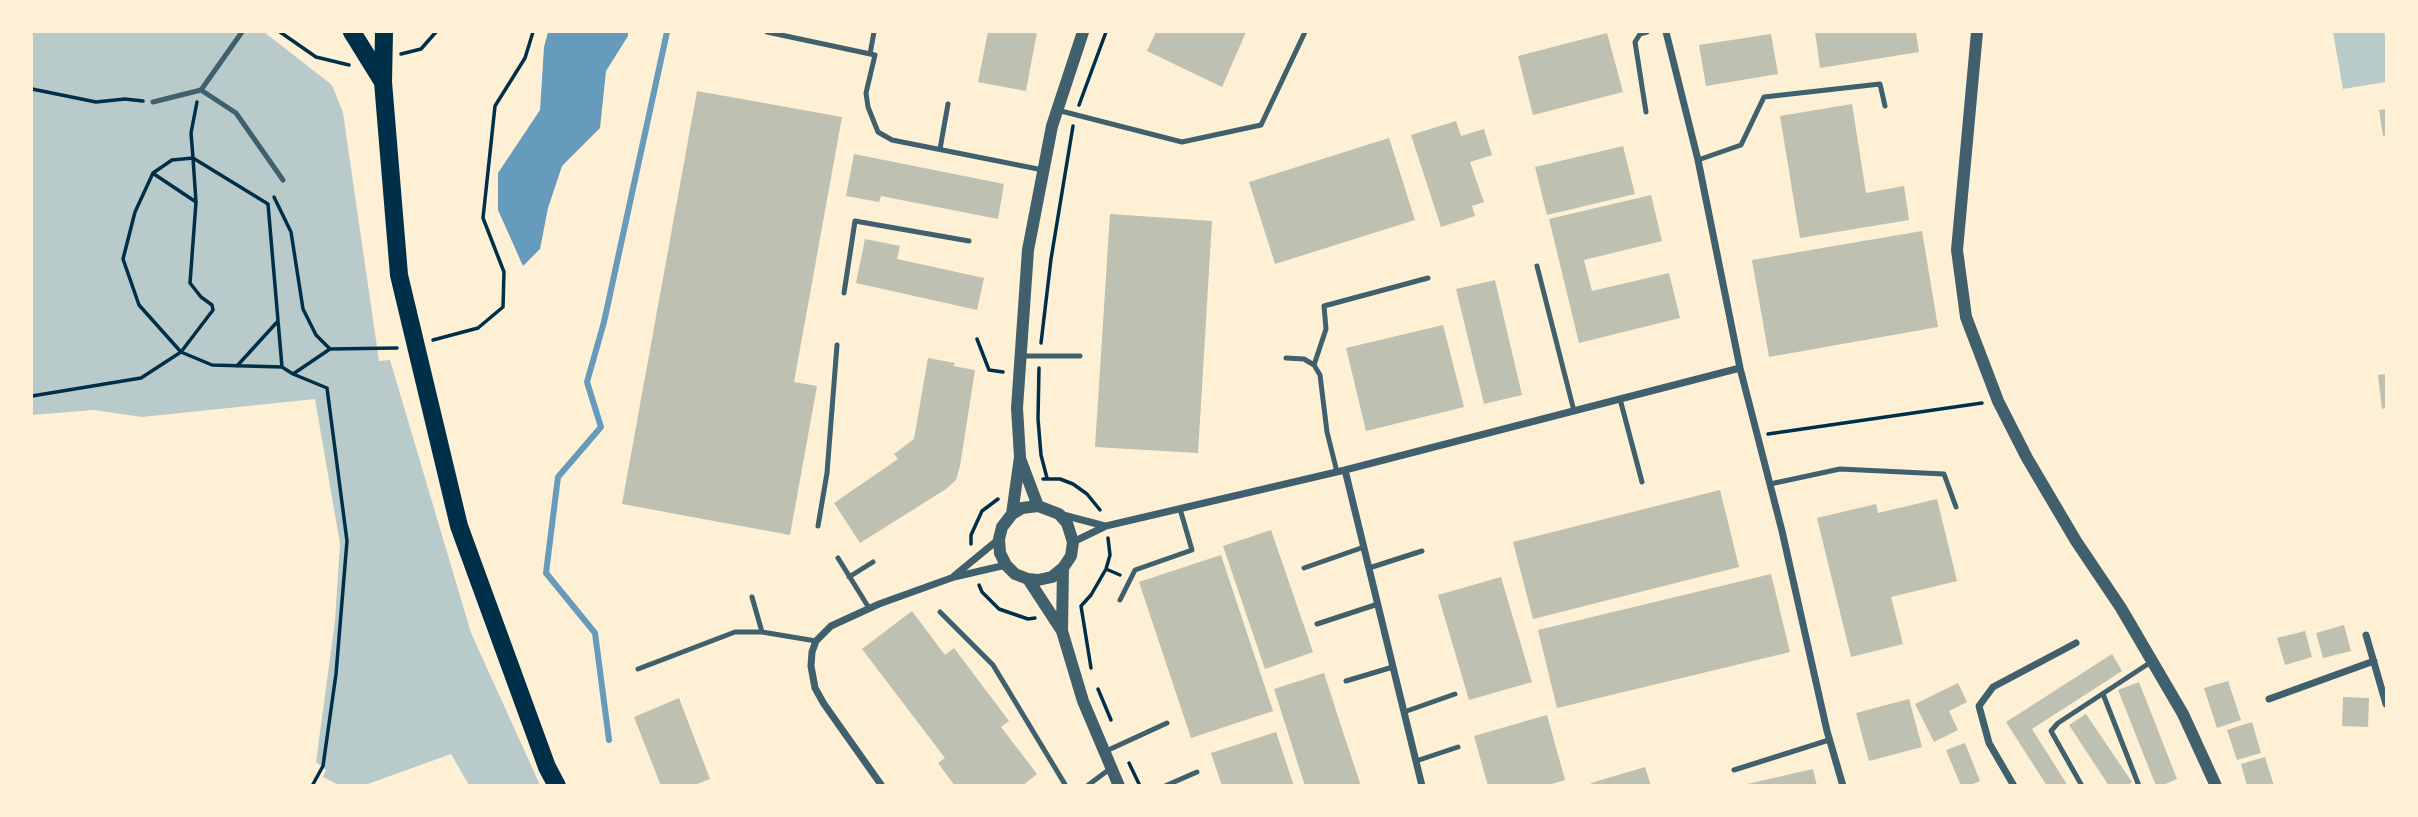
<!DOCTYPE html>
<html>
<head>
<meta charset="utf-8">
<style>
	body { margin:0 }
	#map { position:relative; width:2418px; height:817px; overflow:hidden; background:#fdf0d5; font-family:"Playfair Display",serif }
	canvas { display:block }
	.frame { position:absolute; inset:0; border:33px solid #fdf0d5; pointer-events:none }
</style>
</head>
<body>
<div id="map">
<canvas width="2418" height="817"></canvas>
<div class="frame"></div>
</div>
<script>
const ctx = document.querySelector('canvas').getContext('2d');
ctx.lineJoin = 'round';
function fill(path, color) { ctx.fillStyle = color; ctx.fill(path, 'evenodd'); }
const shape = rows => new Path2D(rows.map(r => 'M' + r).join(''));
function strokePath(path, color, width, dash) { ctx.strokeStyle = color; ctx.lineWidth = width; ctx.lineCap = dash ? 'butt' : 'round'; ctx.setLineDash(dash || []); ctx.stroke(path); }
fill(shape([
	[32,32,264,32,332,85,343,113,379,361,390,360,471,633,540,785,469,785,451,754,365,785,339,785,323,777,326,770,316,762,335,621,340,544,315,399,142,417,94,410,32,415],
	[2333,32,2386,32,2386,82,2343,89]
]), '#b9caca');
fill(shape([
	[548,32,628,32,628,36,606,71,600,128,562,166,548,208,540,249,523,266,498,210,498,173,540,110,544,47]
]), '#669bbc');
strokePath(shape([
	[609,740,595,633,546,573,558,477,601,427,587,382,604,322,667,32]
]), '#669bbc', 6);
fill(shape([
	[988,32,1037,32,1026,91,978,82],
	[1156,32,1246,32,1222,87,1147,51],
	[1815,32,1916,32,1919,52,1820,68],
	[1607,33,1623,92,1533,115,1518,56],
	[1771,34,1778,74,1706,86,1699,45],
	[697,91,842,117,794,382,817,386,790,535,622,504],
	[1852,104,1866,193,1904,186,1909,220,1800,238,1780,116],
	[2386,109,2386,135,2383,136,2379,110],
	[1456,121,1461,136,1484,129,1492,155,1470,162,1484,202,1472,206,1475,216,1441,227,1411,135],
	[1389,138,1415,220,1275,264,1249,182],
	[1623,146,1635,194,1547,215,1535,167],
	[854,154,1004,184,998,219,881,196,879,202,846,196],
	[1651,195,1662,241,1584,260,1592,291,1669,273,1680,318,1579,343,1549,219],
	[1110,214,1212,221,1198,453,1095,447],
	[1922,231,1938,327,1769,357,1752,260],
	[865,239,900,246,897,259,984,278,977,310,856,283],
	[1495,280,1522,395,1484,404,1456,289],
	[1443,325,1464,407,1366,431,1346,348],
	[928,358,955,363,953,366,975,370,960,466,956,480,946,489,860,543,834,503,898,459,894,454,914,439],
	[2386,374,2386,408,2382,409,2378,375],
	[1720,490,1739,567,1533,619,1513,542],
	[1937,499,1957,581,1891,597,1903,644,1851,657,1817,518,1876,504,1878,513],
	[1271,530,1313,652,1265,669,1223,546],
	[1221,555,1273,711,1191,738,1139,582],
	[1771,574,1790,652,1557,708,1538,630],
	[1501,577,1532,682,1469,700,1438,595],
	[912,611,945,655,954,648,1009,721,1001,727,1037,774,1022,786,955,786,938,763,945,758,862,649],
	[2344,625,2351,651,2323,658,2316,633],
	[2305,631,2312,657,2285,665,2277,638],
	[2112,654,2122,671,2032,729,2068,786,2047,786,2006,722],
	[1324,673,1341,726,1361,786,1305,786,1274,689],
	[2228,681,2241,720,2217,728,2204,688],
	[2139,682,2177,779,2161,786,2156,786,2118,690],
	[1958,683,1967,702,1949,711,1958,730,1934,742,1915,704],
	[2343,697,2369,698,2368,727,2342,726],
	[679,698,710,779,692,786,661,786,634,717],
	[1909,699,1922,747,1869,761,1856,713],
	[2086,714,2132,782,2127,786,2109,786,2069,725],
	[1547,715,1565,780,1545,786,1488,786,1474,736],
	[2252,722,2261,753,2237,760,2227,730],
	[1276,732,1294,786,1222,786,1211,753],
	[1965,743,1980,781,1968,786,1961,786,1946,750],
	[2265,757,2274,786,2247,786,2241,764],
	[1645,767,1651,786,1592,786,1591,783],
	[1813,769,1817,786,1747,786,1747,784]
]), '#bec0b2');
strokePath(shape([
	[280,32,316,57,349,65],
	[401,54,421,49,436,32],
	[32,89,96,102,125,99,143,101],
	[197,102,191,133,193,158,196,202,190,283,201,297,212,305,213,310,181,352,139,305,123,259,135,212,153,173,172,160,193,158,268,204,282,367],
	[1079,105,1106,32],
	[154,174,196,202],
	[274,197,291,232,303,309,316,335,330,349],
	[977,339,989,370,1003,372],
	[433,340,478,328,503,307,504,272,483,218,495,106,525,58,533,32],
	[1041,343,1051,259,1073,126],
	[237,366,278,321],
	[1039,368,1038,419,1041,455,1047,478],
	[293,374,327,388,347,541,336,674,323,766,312,786],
	[32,396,141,378,181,352,212,365,282,367,293,374,330,349,397,348],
	[1768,434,1982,403],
	[1043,479,1060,479,1073,484,1087,494,1100,510],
	[971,544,971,535,982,511,998,499],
	[1106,569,1120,575],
	[979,585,982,592,999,609,1028,619,1035,618],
	[1091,668,1081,606,1091,595,1106,569,1110,555,1108,538],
	[1098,689,1111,720],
	[1129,763,1140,786]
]), '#003049', 3.5);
strokePath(shape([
	[242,32,201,90,236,113,283,180],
	[767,32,875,55,866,93,868,107,878,132,892,140,1043,170],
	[870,54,874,32],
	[153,102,201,90],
	[1057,110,1182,142,1261,125,1305,32],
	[1646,112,1635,42,1640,34,1647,32],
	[940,149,948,104],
	[1698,160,1741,145,1764,97,1880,84,1885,106],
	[1537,266,1574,411],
	[844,293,855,221,969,241],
	[1022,356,1080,356],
	[1286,358,1304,359,1314,365,1320,375,1327,432,1337,472],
	[1314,365,1326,329,1324,306,1428,278],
	[1620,399,1642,482],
	[1770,484,1840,469,1944,474,1956,507],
	[818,526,827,473,837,345],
	[838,558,869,608],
	[1304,568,1364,547],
	[1369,568,1422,551],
	[849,577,873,562],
	[752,597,762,632],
	[1120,600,1135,570,1192,550,1180,509],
	[940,612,993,665,1066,786],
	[1317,624,1378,604],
	[638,669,735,632,762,632,816,641],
	[1346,681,1393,667],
	[2103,694,2139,786],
	[1404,712,1455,694],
	[1104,752,1167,723],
	[1416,761,1458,747],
	[1734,770,1829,740],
	[1087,786,1111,768],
	[1165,786,1197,772],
	[2082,786,2051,731,2058,723,2151,662]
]), '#3f606c', 5);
strokePath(shape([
	[1666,32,1698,160,1740,368,1782,531,1827,731,1843,786],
	[1345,470,1422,786],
	[1063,515,1105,526],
	[1073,542,1106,526,1345,470,1740,368],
	[954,576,999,539],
	[2366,635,2386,704],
	[2269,699,2374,661],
	[882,786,824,704,815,688,811,666,812,652,816,641,831,626,879,604,954,577,1006,565],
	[2014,786,1989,743,1979,706,1993,687,2076,643]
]), '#3f606c', 7);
strokePath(shape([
	[1977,32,1957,250,1966,317,1998,401,2027,458,2076,541,2121,608,2183,714,2216,786],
	[1021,461,1038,506],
	[1012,514,1020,457,1017,408,1028,250,1052,126,1083,32],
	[1028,579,1038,580,1052,577,1063,568,1071,556,1073,542,1067,523,1059,514,1038,506,1022,508,1012,514,1002,527,999,539,1000,553,1006,565,1015,574,1028,579,1062,631,1083,701,1119,786],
	[1062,630,1063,568]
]), '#3f606c', 12);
strokePath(shape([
	[352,32,383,82],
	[384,32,383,82,399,275,459,526,547,767,557,786]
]), '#003049', 18);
</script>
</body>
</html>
